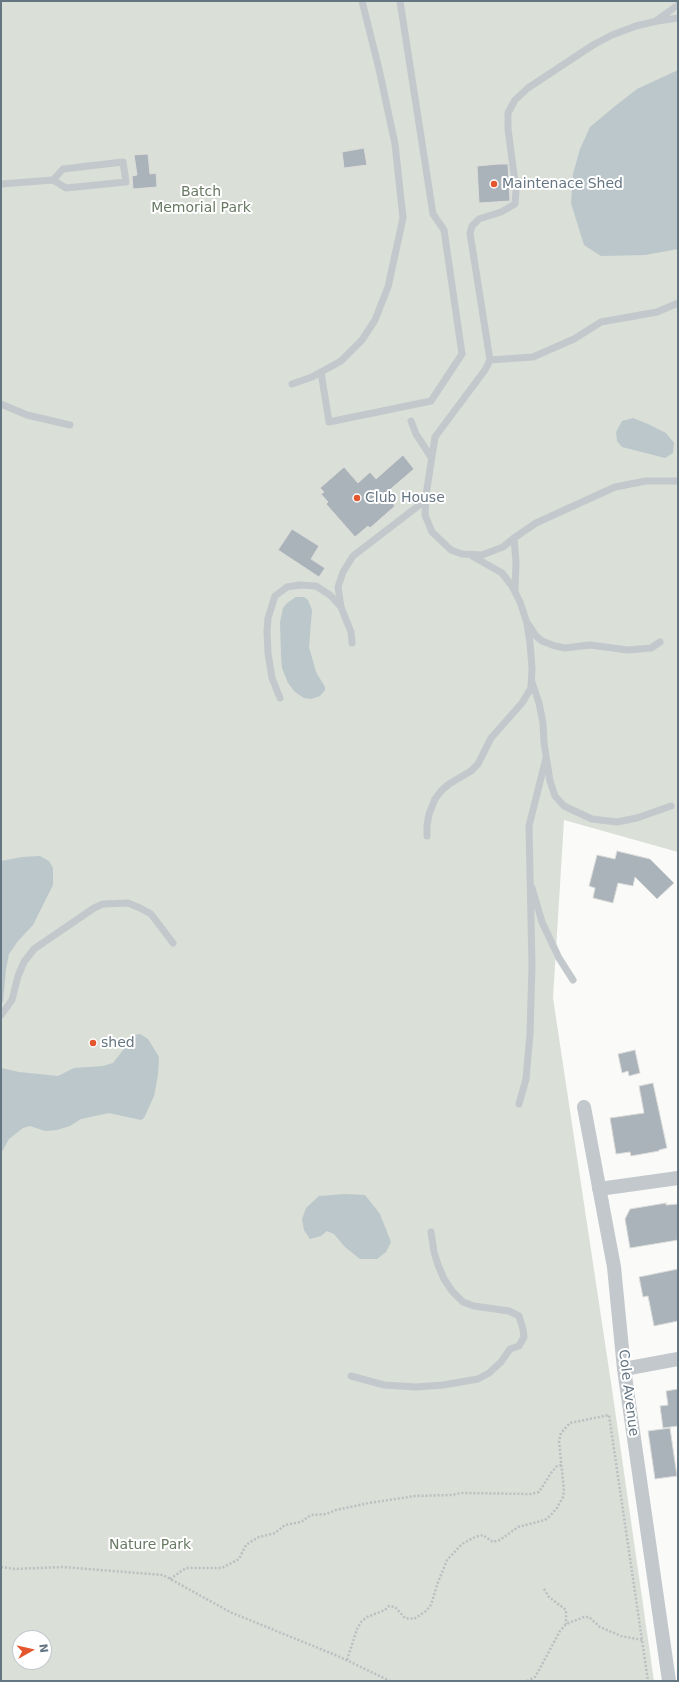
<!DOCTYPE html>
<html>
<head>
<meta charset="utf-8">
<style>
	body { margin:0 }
	#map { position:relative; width:679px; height:1682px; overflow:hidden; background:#fafaf8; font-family:"DejaVu Sans",sans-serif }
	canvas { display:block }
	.frame { position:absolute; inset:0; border:2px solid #657683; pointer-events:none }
	.north { position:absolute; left:12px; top:1630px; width:40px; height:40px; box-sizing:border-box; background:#fff; border:1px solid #c1c8cd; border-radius:50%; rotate:82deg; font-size:11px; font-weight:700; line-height:16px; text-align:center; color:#657683 }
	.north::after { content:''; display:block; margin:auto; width:14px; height:18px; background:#e4572e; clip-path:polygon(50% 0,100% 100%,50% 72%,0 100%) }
</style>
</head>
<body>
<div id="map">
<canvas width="679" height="1682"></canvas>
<div class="frame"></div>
<div class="north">N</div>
</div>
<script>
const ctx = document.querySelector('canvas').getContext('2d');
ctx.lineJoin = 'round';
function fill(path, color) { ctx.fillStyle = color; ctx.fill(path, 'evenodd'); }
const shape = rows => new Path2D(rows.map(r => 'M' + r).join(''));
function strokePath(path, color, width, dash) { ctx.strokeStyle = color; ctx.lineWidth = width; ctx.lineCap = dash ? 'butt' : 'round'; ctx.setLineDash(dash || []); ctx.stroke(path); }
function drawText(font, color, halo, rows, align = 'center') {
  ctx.font = font + ' "DejaVu Sans",sans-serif'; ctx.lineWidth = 4; ctx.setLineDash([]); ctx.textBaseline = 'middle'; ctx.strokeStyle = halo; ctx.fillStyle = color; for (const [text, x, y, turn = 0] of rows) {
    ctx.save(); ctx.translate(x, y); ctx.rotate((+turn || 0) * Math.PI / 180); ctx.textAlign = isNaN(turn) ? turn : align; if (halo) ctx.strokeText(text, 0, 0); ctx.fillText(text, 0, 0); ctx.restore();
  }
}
fill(shape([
	[1,1,678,1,678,852,564,820,553,998,613,1396,654,1681,1,1681],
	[20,1638,44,1638,44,1662,20,1662]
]), '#dadfd7');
fill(shape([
	[678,70,678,249,645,255,601,256,584,245,571,203,573,174,580,149,590,127,614,107,637,89],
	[633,418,648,424,666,433,674,443,673,453,665,458,622,447,617,441,616,432,622,421],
	[296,597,304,597,308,600,312,610,309,647,316,672,325,687,325,690,320,696,311,699,304,698,295,692,288,683,282,668,281,655,280,622,283,608,287,603],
	[40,856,49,861,53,868,53,885,33,925,18,941,9,954,6,969,3,1002,1,1004,1,861,22,857],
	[140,1034,148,1039,159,1057,158,1075,154,1096,144,1118,141,1120,109,1113,81,1119,70,1126,57,1130,45,1131,30,1126,23,1128,9,1139,1,1153,1,1068,19,1072,58,1076,74,1068,103,1066,113,1063,135,1035],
	[345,1194,365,1195,380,1214,391,1242,386,1252,377,1259,360,1259,345,1247,334,1234,327,1231,321,1236,310,1239,304,1230,302,1219,306,1208,319,1196]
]), '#bbc7cb');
const building = shape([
	[364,148,367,165,344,168,342,152,364,148],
	[148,154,150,174,156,173,157,187,133,189,132,176,137,175,134,155,148,154],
	[499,164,508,164,510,201,479,203,477,166,499,164],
	[403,455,414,469,385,494,395,506,370,528,368,526,355,537,326,504,328,502,321,494,324,492,320,488,344,467,358,483,370,472,376,479,403,455],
	[292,529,319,546,311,559,325,568,319,577,278,550,292,529],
	[617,851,650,859,674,883,657,899,635,877,633,886,618,883,613,903,593,898,595,888,589,886,597,855,615,859,617,851],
	[635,1050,640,1073,629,1076,628,1071,622,1073,618,1054,635,1050],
	[653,1083,667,1148,659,1150,659,1151,631,1156,630,1152,616,1154,610,1118,644,1113,639,1086,653,1083],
	[666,1203,666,1205,678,1204,678,1240,630,1248,625,1219,630,1209,666,1203],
	[678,1269,678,1321,654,1326,648,1296,643,1297,639,1277,678,1269],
	[678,1389,678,1426,663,1428,660,1406,668,1405,666,1391,678,1389],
	[670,1428,677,1476,655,1479,648,1431,670,1428]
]);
fill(building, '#aab3b9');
strokePath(building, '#dcdcda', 1);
strokePath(shape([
	[1,1567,15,1569,63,1567,163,1575,230,1612,340,1657,390,1681],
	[170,1579,186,1568,222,1568,239,1559,246,1545,252,1541,259,1537,275,1533,285,1525,301,1522,311,1515,326,1514,336,1510,369,1503,415,1496,451,1495,462,1493,531,1494,539,1492,551,1473,557,1466,562,1465],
	[544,1589,549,1597,566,1610,566,1624],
	[347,1660,357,1629,361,1622,367,1617,385,1610,389,1606,395,1607,405,1618,414,1619,426,1611,431,1605,437,1585,447,1560,462,1544,475,1537,483,1535,493,1542,500,1540,518,1527,545,1520,550,1516,557,1508,563,1497,564,1491,559,1441,561,1433,570,1423,609,1415,648,1681],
	[527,1681,535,1677,538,1672,560,1631,566,1624,584,1617,589,1617,600,1627,621,1636,642,1640]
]), '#bbbfc2', 2.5, [2, 2]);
strokePath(shape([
	[678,18,657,21,636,26,612,35,593,45,528,88,515,100,508,113,508,129,516,190,515,204,501,212,479,219,472,226,470,233,490,360,485,370,435,437,426,495,425,515,432,532,451,550,462,554,482,555,503,547,514,538,536,523,615,487,646,481,678,481],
	[657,20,678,5],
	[1,184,53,180,66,188,126,182,123,162,63,169,53,180],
	[490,360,533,357,574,339,601,322,657,312,678,303],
	[321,372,329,422,431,401,462,354,444,230,433,214,400,1],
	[292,384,312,377,341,361,362,340,375,320,388,287,403,218,395,144,379,69,362,1],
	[1,404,27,415,70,425],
	[411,421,416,434,431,457],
	[514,538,516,562,515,592],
	[528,624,536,636,542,641,555,646,565,648,590,645,628,650,651,648,660,642],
	[352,643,351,632,341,607,338,587,343,572,353,556,426,500],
	[532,682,539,703,543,723,544,743,550,781,555,796,564,806,592,819,617,822,637,818,671,806],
	[280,698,272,678,268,653,267,632,268,618,275,596,287,587,300,585,316,586,330,595,341,607],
	[427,836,427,825,429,814,435,799,441,791,449,784,471,771,478,764,491,738,522,703,531,688,532,668,530,643,527,623,520,602,512,586,502,573,472,556],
	[532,888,542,922,559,958,573,980],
	[1,1015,12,1000,18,976,24,962,34,949,94,908,103,904,128,903,140,908,151,914,173,943],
	[519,1104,526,1079,530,1034,532,966,529,826,546,758],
	[351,1376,384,1385,416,1387,443,1385,478,1379,489,1373,501,1362,510,1349,519,1346,524,1337,523,1329,519,1316,509,1311,474,1306,463,1302,452,1291,444,1279,438,1265,434,1252,431,1232]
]), '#c3c8cc', 7);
strokePath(shape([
	[584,1107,614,1267,624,1369,669,1681],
	[599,1189,678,1178],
	[624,1369,678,1359]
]), '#c3c8cc', 14);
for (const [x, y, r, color] of [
	[494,184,4,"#e4572e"],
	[357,498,4,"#e4572e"],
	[93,1043,4,"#e4572e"]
]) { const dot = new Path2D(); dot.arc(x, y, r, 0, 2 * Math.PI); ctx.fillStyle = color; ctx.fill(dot); strokePath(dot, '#fff', 1.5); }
drawText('14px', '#657683', '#fff', [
	["Maintenace Shed",502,184],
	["Club House",365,498],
	["shed",101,1043]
], 'left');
drawText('14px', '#687a64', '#fff', [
	["Batch",201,192],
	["Memorial Park",201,208],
	["Nature Park",150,1545]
]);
drawText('14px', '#657683', '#fff', [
	["Cole Avenue",628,1393,83]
]);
</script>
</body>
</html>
